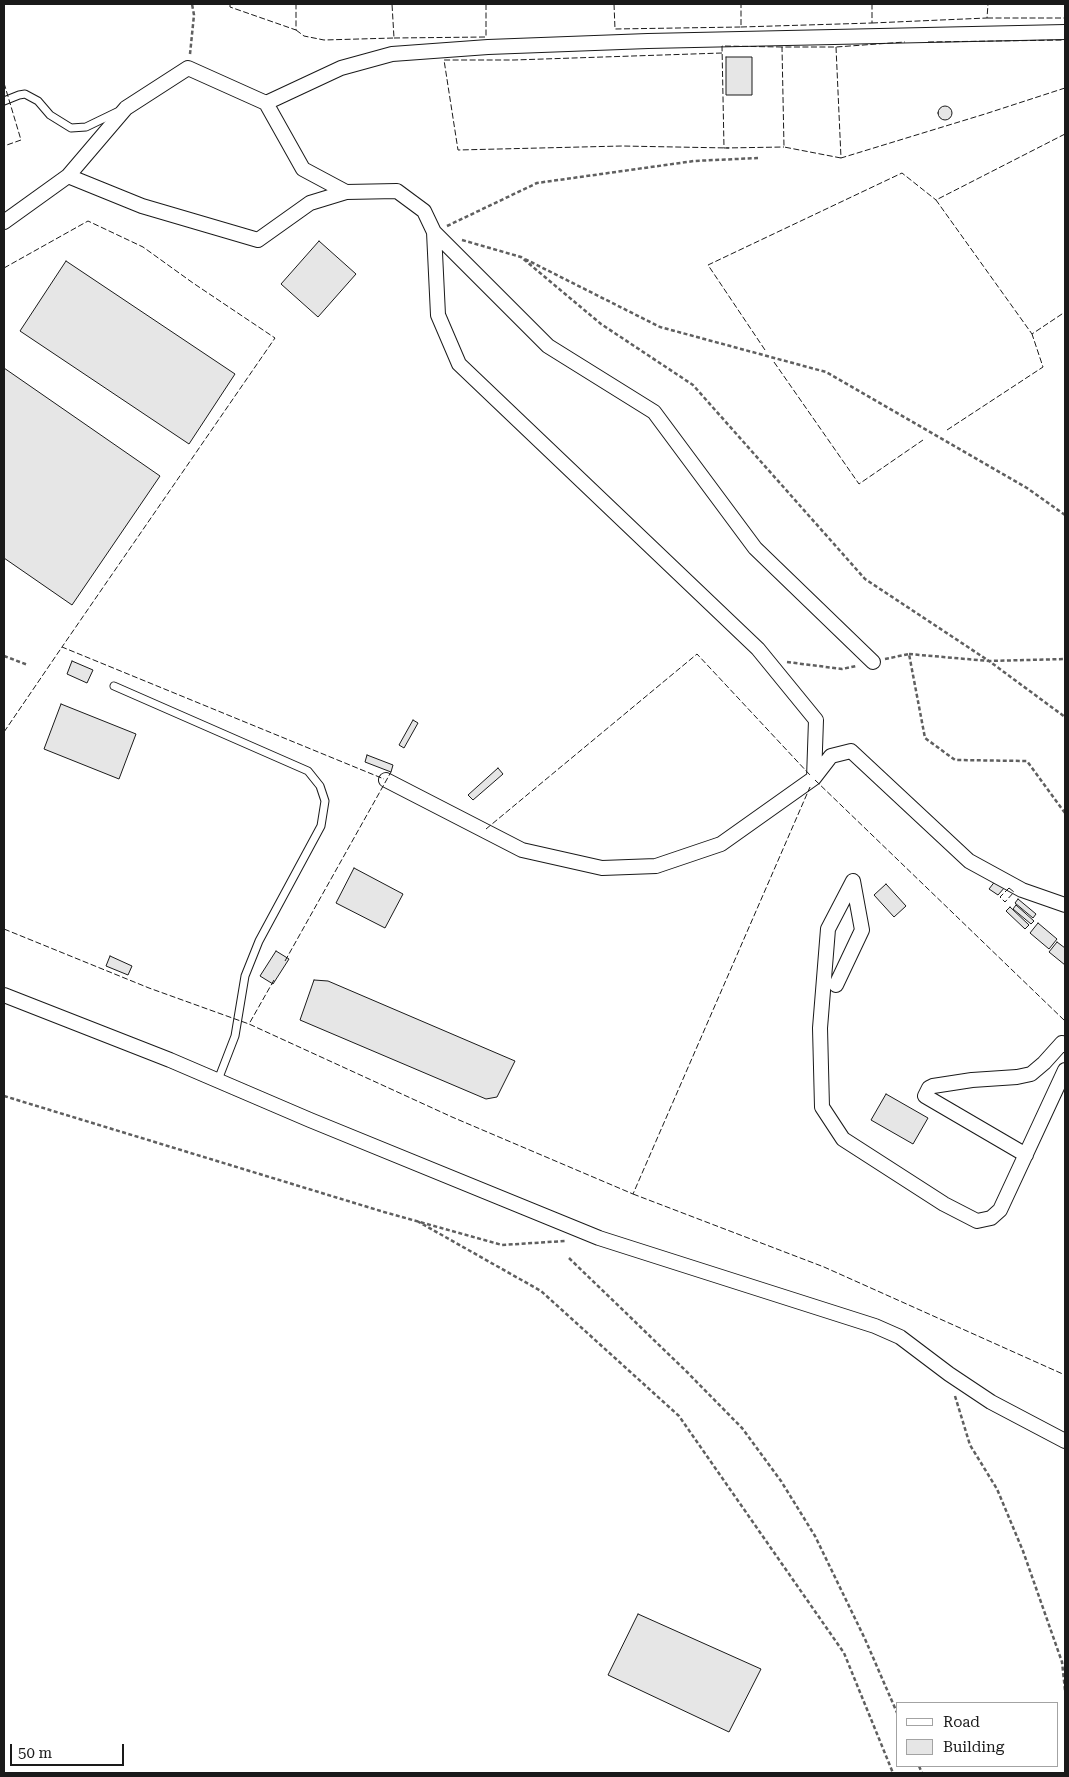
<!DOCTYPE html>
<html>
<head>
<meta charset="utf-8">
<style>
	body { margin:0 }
	#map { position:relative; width:1069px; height:1777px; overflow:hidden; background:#fff; font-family:"Roboto Serif",serif }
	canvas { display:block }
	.frame { position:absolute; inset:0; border:5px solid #1a1a1a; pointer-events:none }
	.legend { position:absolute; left:896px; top:1702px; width:162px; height:65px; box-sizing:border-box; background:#fff; border:1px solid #a3a3a3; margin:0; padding:6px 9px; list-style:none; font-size:15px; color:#1a1a1a }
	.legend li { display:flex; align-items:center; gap:10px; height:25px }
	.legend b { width:25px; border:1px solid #a3a3a3 }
	.scale { position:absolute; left:10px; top:1744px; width:114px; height:22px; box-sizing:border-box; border:2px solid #1a1a1a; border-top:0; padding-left:6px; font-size:15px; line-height:18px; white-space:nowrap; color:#1a1a1a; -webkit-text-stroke:4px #fff; paint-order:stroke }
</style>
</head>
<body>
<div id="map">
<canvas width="1069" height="1777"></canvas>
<div class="frame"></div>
<ul class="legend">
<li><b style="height:6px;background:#fff"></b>Road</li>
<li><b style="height:14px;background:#e6e6e6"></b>Building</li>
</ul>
<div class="scale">50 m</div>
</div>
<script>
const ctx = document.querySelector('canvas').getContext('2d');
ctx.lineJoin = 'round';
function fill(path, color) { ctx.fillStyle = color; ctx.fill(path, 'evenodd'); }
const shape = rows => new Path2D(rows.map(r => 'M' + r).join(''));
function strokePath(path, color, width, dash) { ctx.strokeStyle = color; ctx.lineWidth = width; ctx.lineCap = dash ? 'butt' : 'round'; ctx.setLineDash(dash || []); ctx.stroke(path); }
const building = shape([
	[726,57,752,57,752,95,726,95,726,57],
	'938 113a7 7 0 1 1 14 0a7 7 0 1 1-14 0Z',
	[319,241,356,274,318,317,281,284,319,241],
	[66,261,235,374,189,444,20,331,66,261],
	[4,368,160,476,72,605,4,558,4,368],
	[72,661,93,670,87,683,67,674,72,661],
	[61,704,136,734,119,779,44,749,61,704],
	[413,720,418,723,404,748,399,745,413,720],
	[367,755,393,765,391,772,365,762,367,755],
	[498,768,503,774,473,800,468,795,498,768],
	[354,868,403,894,385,928,336,903,354,868],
	[996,880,1005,887,998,895,989,889,996,880],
	[886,884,906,906,894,917,874,895,886,884],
	[1018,899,1036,914,1033,918,1015,903,1018,899],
	[1016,905,1034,921,1031,924,1013,909,1016,905],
	[1010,907,1029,925,1025,929,1006,911,1010,907],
	[1038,923,1057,939,1049,949,1030,933,1038,923],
	[1057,942,1065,948,1065,965,1049,952,1057,942],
	[276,951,289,959,273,984,260,976,276,951],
	[110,956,132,966,128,975,106,966,110,956],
	[314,980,328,981,515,1061,497,1097,486,1099,300,1020,314,980],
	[886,1094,928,1118,913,1144,871,1120,886,1094],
	[638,1614,761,1669,729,1732,608,1675,638,1614]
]);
fill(building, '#e6e6e6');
strokePath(building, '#1a1a1a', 1);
const lane = shape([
	[4,101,19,95,25,94,38,101,50,115,71,128,86,127,117,112],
	[114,686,308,771,320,786,325,801,321,826,259,941,245,976,235,1036,218,1080]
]);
const street = shape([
	[266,103,341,68,392,54,488,47,648,41,1065,32],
	[68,176,142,206,258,240,310,203,346,192],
	[4,222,68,176,126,108,188,68,266,103,303,169,346,192,397,191,424,211,434,232,438,315,459,364,758,649,816,720,814,778],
	[434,232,548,346,654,412,755,548,873,662],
	[386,780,522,850,602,868,656,866,721,844,814,778,831,756,851,751,969,861,1022,890,1065,905],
	[836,985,862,930,853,881,828,929,820,1028,822,1107,843,1139,944,1204,977,1221,991,1218,1000,1210,1065,1070],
	[4,995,170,1060,310,1120,599,1238,875,1326,900,1337,949,1374,991,1402,1065,1441],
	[1026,1155,925,1096,929,1088,933,1086,972,1080,1017,1077,1031,1074,1044,1063,1062,1043,1065,1045]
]);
strokePath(lane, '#1a1a1a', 9);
strokePath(street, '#1a1a1a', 16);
strokePath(shape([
	[190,54,194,15,192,4],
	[447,226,537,183,694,161,758,158],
	[462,240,521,257,601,324,693,385,865,579,989,661,1065,659],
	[525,259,660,327,826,372,1027,488,1065,515],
	[909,654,989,661,1065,717],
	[4,656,28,665],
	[885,659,909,654,925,738,955,760,1027,761,1065,813],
	[787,662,842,669,856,666],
	[4,1096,384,1212,502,1245,565,1241],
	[417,1221,541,1291,679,1416,844,1653,893,1773],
	[569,1258,686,1371,742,1428,781,1481,815,1536,865,1639,898,1715],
	[955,1396,970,1445,997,1489,1023,1551,1062,1662,1065,1690],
	[919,1766,922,1773]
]), '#5f5f5f', 2.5, [4, 2.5]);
strokePath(lane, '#fff', 7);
strokePath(street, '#fff', 14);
strokePath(shape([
	[230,4,230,7,296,30,296,4],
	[614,4,615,29,741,27,741,4],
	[987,18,1065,18],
	[872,23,987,18,988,4],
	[741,27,872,23,872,4],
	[296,30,304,36,324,40,394,38,392,4],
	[394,38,486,37,486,4],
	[928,42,1065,40],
	[782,47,722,46,724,148,784,147],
	[836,47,841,158,985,114,1065,88],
	[722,53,514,60,444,60,458,150,622,146,729,148],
	[4,83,21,140,4,146],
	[1065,134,936,200,1032,334,1065,312],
	[841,158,784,147,782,47,836,47,905,42],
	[4,268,88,221,143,247,193,283,275,338,62,647],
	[765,350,708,265,902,173,936,200],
	[774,362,859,484,923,440],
	[947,430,1043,367,1032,334],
	[4,732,62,647,384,779],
	[815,780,1065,1021],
	[486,829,697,654,810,775],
	[1009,888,1014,892,1005,902,1000,897,1009,888],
	[4,929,149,988,249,1024],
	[285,961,391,772],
	[274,980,249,1024,452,1117,633,1194,810,787],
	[633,1194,824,1267,1065,1375]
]), '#1a1a1a', 1, [6, 2.5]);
</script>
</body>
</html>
